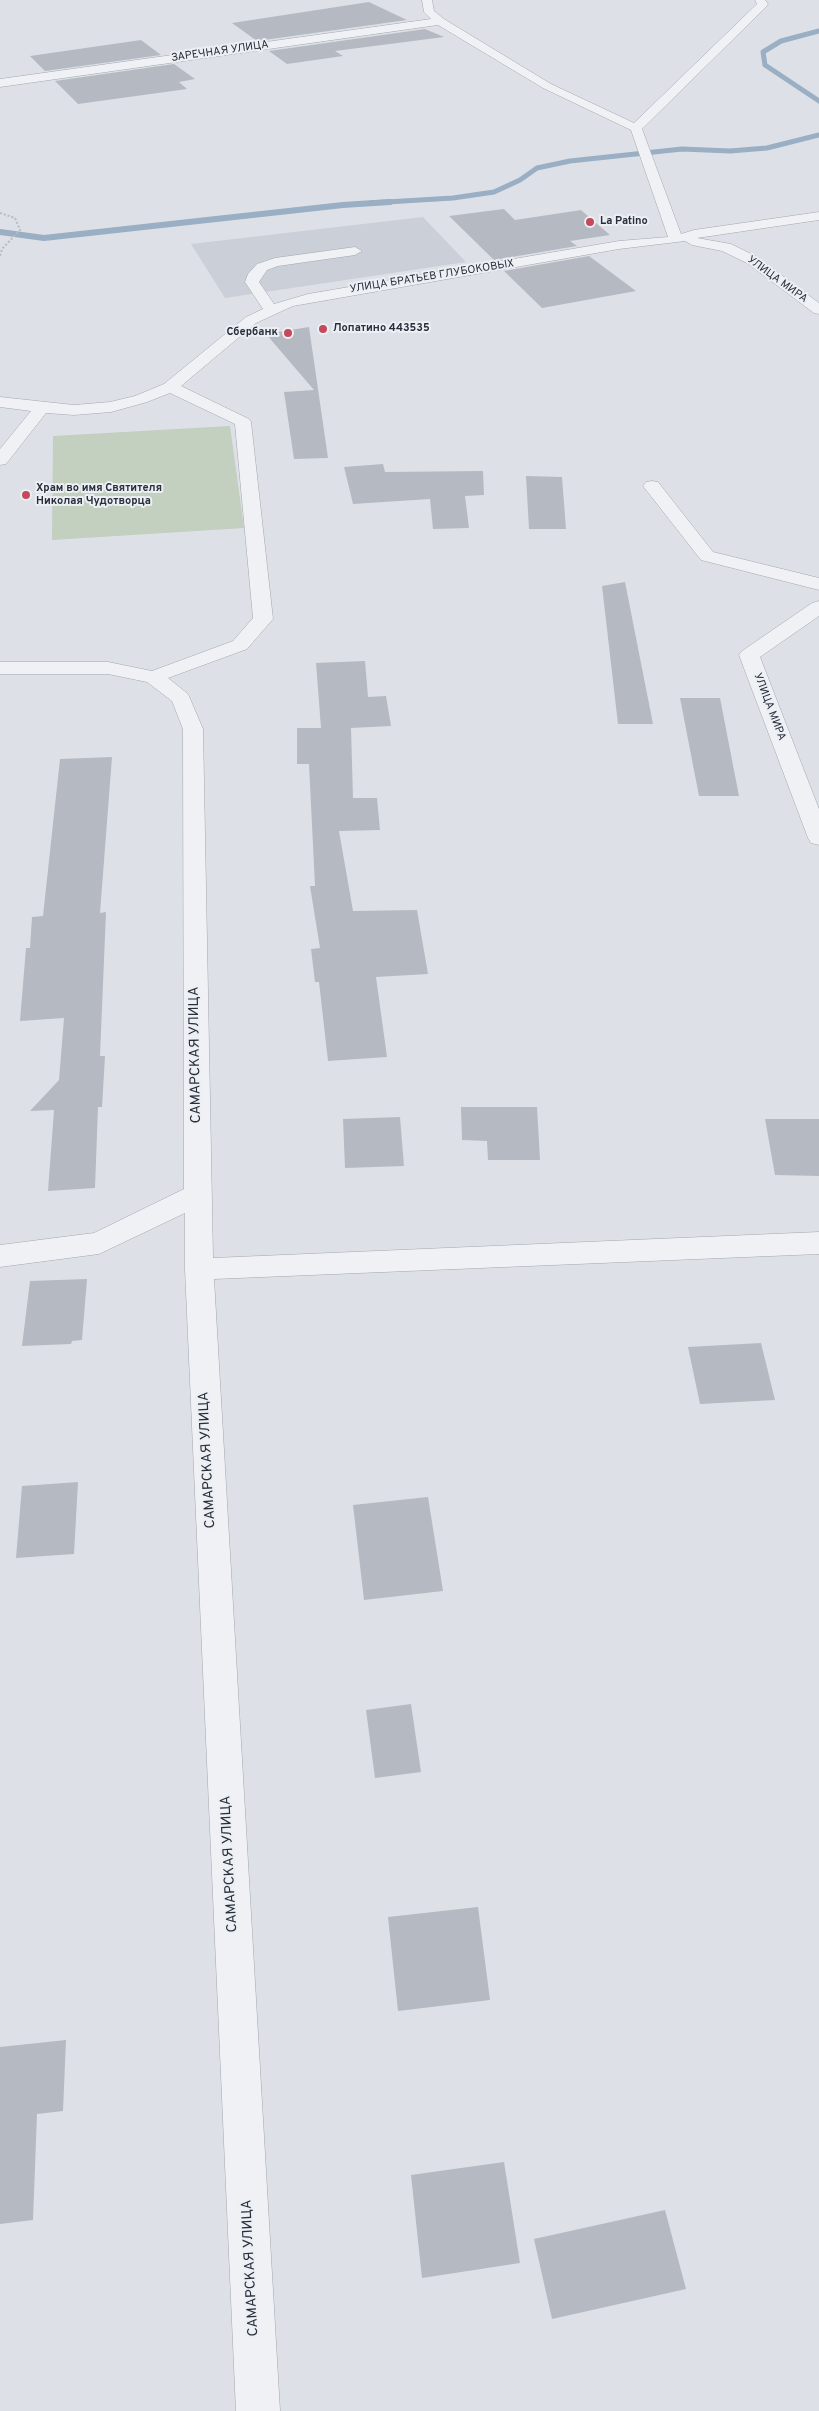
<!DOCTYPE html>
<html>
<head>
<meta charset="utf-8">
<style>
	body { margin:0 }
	canvas { display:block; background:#dde0e6 }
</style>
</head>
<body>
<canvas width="819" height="2411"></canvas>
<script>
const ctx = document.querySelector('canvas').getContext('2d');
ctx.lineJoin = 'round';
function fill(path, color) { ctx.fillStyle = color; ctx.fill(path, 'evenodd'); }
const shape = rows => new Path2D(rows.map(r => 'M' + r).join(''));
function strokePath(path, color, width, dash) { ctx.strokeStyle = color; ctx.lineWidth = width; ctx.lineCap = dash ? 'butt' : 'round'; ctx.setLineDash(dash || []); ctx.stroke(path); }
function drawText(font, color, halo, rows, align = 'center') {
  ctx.font = font + ' Overpass,sans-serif'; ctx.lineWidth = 4; ctx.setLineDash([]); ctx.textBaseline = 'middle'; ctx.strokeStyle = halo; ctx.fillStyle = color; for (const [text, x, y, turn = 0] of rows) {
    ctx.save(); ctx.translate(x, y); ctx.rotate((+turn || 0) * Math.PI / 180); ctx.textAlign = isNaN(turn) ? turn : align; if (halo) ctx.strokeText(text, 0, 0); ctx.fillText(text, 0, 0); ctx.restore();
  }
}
fill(shape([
	[423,217,466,262,225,298,191,244]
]), '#cbcfd7');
fill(shape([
	[230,426,244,528,52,540,53,436]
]), '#c3cfbf');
strokePath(shape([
	[819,31,781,41,763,52,765,65,819,101],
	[370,203,453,198,494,192,520,180,537,168,570,161,682,149,730,151,767,148,819,135]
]), '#9aaec4', 5);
strokePath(shape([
	[0,232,44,238,343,205,390,202]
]), '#9aaec4', 6);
fill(shape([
	[369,2,407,20,257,41,232,23],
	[425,29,444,37,335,51,343,56,287,64,269,51],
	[141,40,161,55,45,71,30,56],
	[174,64,195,79,179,82,187,89,78,104,55,81],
	[504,209,515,220,581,210,610,235,570,241,577,246,494,260,449,216],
	[589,256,636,291,542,308,504,271],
	[309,327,328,458,294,459,284,392,314,390,266,334],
	[383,464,385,472,483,471,484,495,465,496,469,528,433,529,430,499,353,504,344,467],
	[526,476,562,477,566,529,529,529],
	[625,582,653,724,618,724,602,586],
	[365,661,368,697,386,696,391,726,351,728,353,798,377,798,380,830,339,831,353,911,417,910,428,974,376,977,387,1057,328,1061,319,982,315,982,311,949,320,948,310,886,315,886,309,764,297,764,297,728,321,728,316,663],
	[680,698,720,698,739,796,699,796],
	[112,757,100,913,106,912,100,1056,105,1056,102,1107,98,1107,95,1188,48,1191,54,1110,30,1111,59,1080,64,1018,20,1021,26,948,30,948,32,917,43,916,60,759],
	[461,1107,537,1107,540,1160,488,1160,487,1141,462,1140],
	[400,1117,404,1166,345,1168,343,1119],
	[765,1119,819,1119,819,1176,775,1175],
	[87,1279,82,1340,72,1341,71,1344,22,1346,30,1281],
	[761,1343,775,1400,700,1404,688,1347],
	[78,1482,74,1554,16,1558,22,1486],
	[428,1497,443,1591,364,1600,353,1505],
	[411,1704,421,1772,375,1778,366,1710],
	[478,1907,490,2000,398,2011,388,1917],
	[66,2040,63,2111,37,2114,33,2220,0,2224,0,2047],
	[504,2162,520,2263,422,2278,411,2175],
	[665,2210,686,2289,552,2319,534,2239]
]), '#b5bac2');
const minor = shape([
	[422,0,432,0,434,11,444,19,551,84,634,123,757,4,755,0,765,0,768,4,767,6,642,129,681,234,694,230,819,212,819,220,697,238,731,244,757,257,819,303,819,314,814,313,747,263,722,251,692,245,685,241,619,249,293,306,256,323,181,386,249,419,251,422,273,619,247,649,168,678,188,694,203,729,213,1258,819,1232,819,1254,214,1279,280,2411,236,2411,185,1269,185,1213,99,1254,0,1267,0,1245,94,1233,184,1189,183,729,172,701,147,682,108,674,0,674,0,662,108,662,152,671,233,641,253,618,235,424,170,393,147,402,111,412,74,415,46,413,6,464,0,465,0,449,31,411,0,407,0,397,74,405,110,402,135,396,164,384,246,317,263,309,245,282,248,274,257,264,275,258,355,247,362,251,355,255,278,266,267,270,259,282,274,304,308,294,619,241,668,237,631,130,543,88,438,25,0,87,0,79,431,19,424,12,422,0],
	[652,481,658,482,713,552,819,578,819,590,701,560,643,486,646,482,652,481],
	[819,601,819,616,760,657,819,809,819,845,811,843,808,838,739,655,742,651,812,603,819,601]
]);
strokePath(minor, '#a3a7af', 1);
strokePath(shape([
	[0,213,15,218,20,230,2,249,0,256]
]), '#b7bbc0', 2, [2, 2]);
fill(minor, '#eff1f4');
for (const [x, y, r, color] of [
	[590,222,5,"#c4495b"],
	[323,329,5,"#c4495b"],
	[288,333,5,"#c4495b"],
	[26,495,5,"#c4495b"]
]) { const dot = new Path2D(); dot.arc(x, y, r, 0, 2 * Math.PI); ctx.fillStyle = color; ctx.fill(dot); strokePath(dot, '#eceff4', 2); }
drawText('11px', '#282f3b', '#eceff4', [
	["ЗАРЕЧНАЯ УЛИЦА",220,52,-8],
	["УЛИЦА БРАТЬЕВ ГЛУБОКОВЫХ",432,277,-9],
	["УЛИЦА МИРА",777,280,36],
	["УЛИЦА МИРА",769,707,69]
]);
drawText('bold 11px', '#282f3b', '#eceff4', [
	["La Patino",600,222],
	["Лопатино 443535",333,329],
	["Сбербанк",278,333,"right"],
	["Храм во имя Святителя",36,489],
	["Николая Чудотворца",36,502]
], 'left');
drawText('14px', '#282f3b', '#eceff4', [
	["САМАРСКАЯ УЛИЦА",196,1055,-91],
	["САМАРСКАЯ УЛИЦА",208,1460,-93],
	["САМАРСКАЯ УЛИЦА",230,1864,-93],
	["САМАРСКАЯ УЛИЦА",251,2268,-93]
]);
</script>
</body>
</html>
